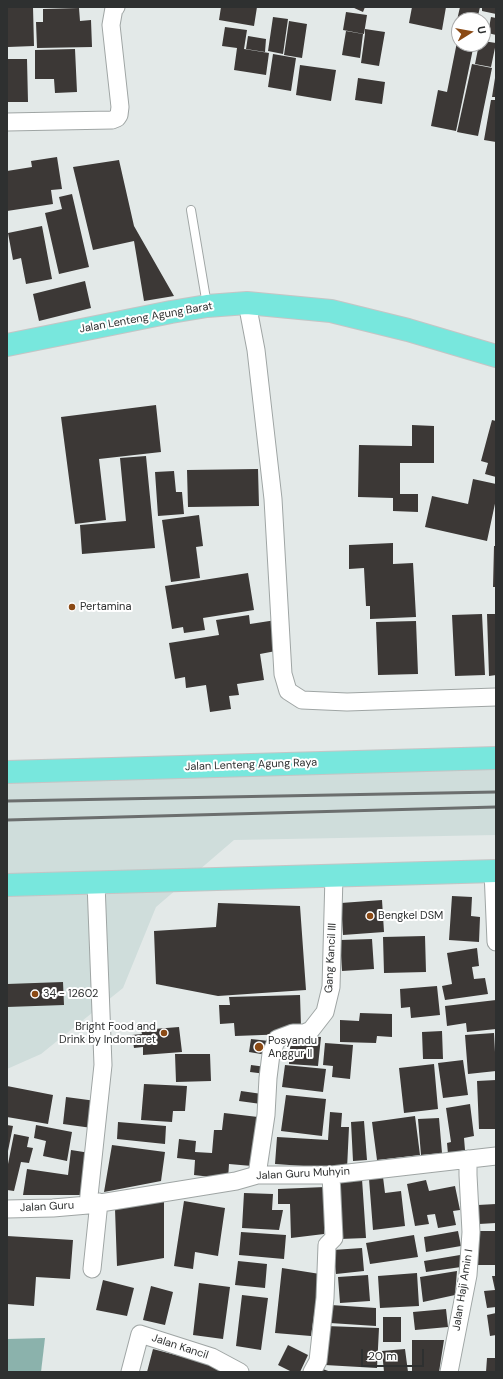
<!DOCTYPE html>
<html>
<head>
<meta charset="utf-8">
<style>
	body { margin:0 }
	#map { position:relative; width:503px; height:1379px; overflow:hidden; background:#e3e9e8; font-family:"DM Sans",sans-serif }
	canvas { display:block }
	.frame { position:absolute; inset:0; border:8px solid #2e3030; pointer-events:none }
	.north { position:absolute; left:451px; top:12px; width:40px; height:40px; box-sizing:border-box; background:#fff; border:1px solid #abacac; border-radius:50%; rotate:79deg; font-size:11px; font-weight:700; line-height:16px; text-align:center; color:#2e3030 }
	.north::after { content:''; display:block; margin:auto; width:14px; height:18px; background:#8b4a15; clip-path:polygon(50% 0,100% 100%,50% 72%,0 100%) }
	.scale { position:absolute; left:361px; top:1349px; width:63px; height:18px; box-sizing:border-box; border:2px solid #2e3030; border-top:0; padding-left:5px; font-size:12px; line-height:14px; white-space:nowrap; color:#2e3030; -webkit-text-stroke:3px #fff; paint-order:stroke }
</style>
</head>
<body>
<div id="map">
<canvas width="503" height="1379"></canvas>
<div class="frame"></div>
<div class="north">U</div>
<div class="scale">20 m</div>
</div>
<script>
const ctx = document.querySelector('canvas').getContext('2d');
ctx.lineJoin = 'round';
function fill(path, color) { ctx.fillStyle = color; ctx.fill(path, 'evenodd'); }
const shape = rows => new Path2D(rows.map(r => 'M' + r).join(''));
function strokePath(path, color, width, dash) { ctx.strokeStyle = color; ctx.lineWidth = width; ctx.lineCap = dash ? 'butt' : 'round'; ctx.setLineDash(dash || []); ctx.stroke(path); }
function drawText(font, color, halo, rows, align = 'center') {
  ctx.font = font + ' "DM Sans",sans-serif'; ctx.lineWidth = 4; ctx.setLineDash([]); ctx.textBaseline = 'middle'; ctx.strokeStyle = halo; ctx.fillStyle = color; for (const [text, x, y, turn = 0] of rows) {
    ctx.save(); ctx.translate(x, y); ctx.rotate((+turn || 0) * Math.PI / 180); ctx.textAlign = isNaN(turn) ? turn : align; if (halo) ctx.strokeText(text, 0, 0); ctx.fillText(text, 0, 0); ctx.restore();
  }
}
fill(shape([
	[496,762,496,835,234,840,156,907,123,988,41,1054,7,1069,7,773]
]), '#cfdddb');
fill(shape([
	[45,1338,41,1372,7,1372,7,1339]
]), '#8bb2ac');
fill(shape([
	[33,7,34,46,8,47,7,8],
	[221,7,257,7,254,26,219,20],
	[352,7,365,7,363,12],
	[412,7,446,7,442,30,409,23],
	[460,7,480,7,477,20,459,20,459,30,455,29],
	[482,7,496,7,496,14,482,11],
	[79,8,80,21,91,20,92,47,37,48,36,22,43,22,43,9],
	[346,12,367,15,364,34,343,30],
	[273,17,288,19,283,54,268,51],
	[491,17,496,18,496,35,488,33],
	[289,21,307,24,302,58,284,55],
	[225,27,247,30,244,49,269,53,266,75,234,70,237,48,222,46],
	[365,29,385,32,379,66,361,63,365,34,367,34,365,34],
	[346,31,363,34,360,58,342,55],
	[248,36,266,39,265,52,246,49],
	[458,37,459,44,474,44,456,131,431,126,438,90,447,92],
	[483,41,496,43,491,67,475,64,479,44,483,44],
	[75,49,77,92,55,93,54,79,35,79,35,50],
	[273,54,296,58,291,91,268,87],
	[7,59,27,59,28,102,7,102],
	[472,64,492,68,478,136,457,132],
	[300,65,336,70,331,101,296,95],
	[358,78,385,82,382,104,355,100],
	[495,78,496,79,496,97,492,97],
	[491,100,496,100,496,142,484,140],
	[57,157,62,189,51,190,53,204,7,211,7,171,32,167,31,161],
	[119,160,134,226,174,296,144,301,134,241,93,250,73,167],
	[72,194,89,267,59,274,45,213,62,209,59,197],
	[42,226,52,279,26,284,21,258,13,260,8,233],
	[85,281,91,308,39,321,33,294],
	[156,405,161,452,99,459,106,520,75,524,61,417],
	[492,420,496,421,496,477,485,474,488,463,481,461],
	[412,425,434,426,434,463,400,463,400,494,418,494,418,512,393,511,393,498,358,497,359,445,412,446],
	[146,456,155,548,82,554,80,525,126,521,120,458],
	[258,469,259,506,188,507,187,470],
	[174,471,176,492,182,492,184,514,158,516,155,472],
	[473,479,496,484,496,499,487,541,425,527,432,496,468,504],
	[199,515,203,546,196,547,200,578,171,582,162,520],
	[393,543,393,564,413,563,416,617,370,619,370,606,366,606,364,568,349,569,349,545],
	[494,546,496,546,496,587,493,587],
	[248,573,254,610,203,618,205,630,184,633,183,627,172,629,165,586],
	[482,614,485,675,455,676,452,615],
	[487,614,496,614,496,675,489,676],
	[249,615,250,624,276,620,281,650,260,654,264,680,237,684,239,695,229,696,231,709,210,712,206,685,186,688,185,677,175,679,169,643,219,635,216,620],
	[416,621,418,674,378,675,376,622],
	[452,896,472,897,471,916,480,917,479,942,449,940],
	[382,900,384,932,343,935,341,903],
	[218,903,300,906,306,990,218,996,156,984,154,931,216,927],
	[425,936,426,972,384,973,383,937],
	[372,939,374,969,342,971,340,940],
	[477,948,479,966,472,967,474,979,485,978,488,994,445,1000,442,986,452,984,447,953],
	[63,982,64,1005,7,1007,7,984],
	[437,986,440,1015,411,1018,410,1007,401,1008,400,989],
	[300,995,301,1027,289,1034,235,1036,234,1023,220,1024,219,1005,230,1005,229,997],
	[496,1000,496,1029,467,1032,466,1023,447,1026,445,1006],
	[360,1013,392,1014,392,1037,377,1036,376,1043,340,1042,340,1020,359,1021],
	[179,1027,182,1052,143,1055,143,1047,134,1048,132,1035,142,1034,141,1030],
	[442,1031,443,1059,423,1059,422,1032],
	[494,1033,496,1071,468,1074,465,1035],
	[298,1036,321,1037,318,1066,289,1064,290,1046,297,1046],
	[251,1039,269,1041,267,1055,249,1052],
	[325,1043,353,1045,350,1079,332,1077,333,1066,323,1065],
	[175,1054,210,1054,211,1081,176,1082],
	[463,1060,468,1095,443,1098,438,1063],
	[434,1064,438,1109,404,1113,399,1068],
	[251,1065,266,1067,266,1074,250,1072],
	[285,1065,326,1069,323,1092,282,1087],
	[496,1080,496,1129,479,1129,477,1081],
	[144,1084,187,1086,185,1111,173,1111,172,1122,141,1120],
	[7,1086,53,1095,48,1124,7,1117],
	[241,1091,262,1094,261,1104,239,1101],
	[286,1095,326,1099,322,1136,281,1131],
	[66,1097,96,1101,92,1128,63,1124],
	[470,1104,474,1136,464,1138,465,1150,448,1154,447,1143,451,1142,446,1108],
	[330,1112,342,1113,341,1127,349,1127,347,1169,275,1164,277,1137,328,1140],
	[224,1113,258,1117,252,1166,229,1164,228,1179,194,1175,195,1160,177,1158,179,1139,196,1141,195,1152,212,1153,214,1130,222,1130],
	[415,1116,420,1155,377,1160,372,1122],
	[439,1118,442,1153,421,1155,418,1119],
	[364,1121,367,1160,353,1161,351,1122],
	[118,1122,166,1126,165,1144,117,1139],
	[7,1125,13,1126,8,1151,7,1151],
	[36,1125,72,1132,67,1161,43,1156,46,1141,34,1138],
	[14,1134,29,1137,27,1147,33,1148,29,1163,21,1162,14,1191,7,1190,7,1169],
	[112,1145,165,1152,161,1181,104,1192],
	[71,1150,90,1153,82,1195,23,1195,27,1169,68,1175],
	[383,1177,385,1193,401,1191,405,1226,373,1230,369,1179],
	[362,1179,366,1238,340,1239,336,1181],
	[426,1180,429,1191,455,1186,460,1210,453,1211,456,1225,438,1228,435,1214,427,1215,429,1224,415,1226,407,1184],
	[325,1187,324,1234,291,1238,290,1204,278,1204,278,1189],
	[244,1193,273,1194,272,1210,283,1210,279,1230,242,1228],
	[164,1199,164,1258,117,1266,115,1209],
	[184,1201,225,1208,218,1256,195,1252,193,1269,174,1266],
	[496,1204,496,1223,479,1224,478,1205],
	[458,1231,461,1246,426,1252,424,1237],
	[477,1231,496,1231,496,1265,478,1265],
	[241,1232,286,1235,284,1259,239,1255],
	[414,1235,418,1257,370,1264,366,1243],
	[7,1236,73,1240,70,1279,36,1277,34,1306,7,1304],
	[362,1248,364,1271,336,1274,333,1250],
	[460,1255,461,1267,426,1272,424,1261],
	[238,1261,267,1264,265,1288,235,1285],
	[282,1268,320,1274,311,1336,275,1333],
	[457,1271,455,1295,423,1302,420,1277],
	[417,1273,419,1306,380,1308,378,1276],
	[368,1275,370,1301,340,1303,338,1277],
	[492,1276,496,1276,496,1307,487,1308,484,1291,495,1290],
	[103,1280,134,1288,127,1316,96,1310],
	[199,1283,230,1287,223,1339,193,1335],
	[151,1286,173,1292,165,1325,143,1320],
	[242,1295,268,1298,261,1350,236,1346],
	[331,1305,376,1308,376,1326,330,1323],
	[446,1309,448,1327,415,1330,413,1312],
	[496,1313,496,1335,490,1336,487,1315],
	[383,1317,401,1317,401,1342,383,1342],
	[326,1326,379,1328,377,1368,325,1365],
	[412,1340,444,1340,439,1372,412,1372],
	[288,1345,308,1355,300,1372,292,1372,278,1365],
	[153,1349,225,1368,224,1372,147,1372],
	[405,1349,408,1372,384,1372,382,1351],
	[487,1358,496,1358,496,1372,486,1372],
	[320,1368,331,1372,318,1372]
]), '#3c3836');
const lane = shape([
	[191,210,207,305]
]);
const street = shape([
	[7,122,112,120,117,118,119,115,120,107,111,25,114,8,116,7],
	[247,303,256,350,273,499,283,674,288,691,302,700,347,702,496,697],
	[493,871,496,942],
	[257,1175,266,1115,268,1078,271,1054,277,1039,293,1033,304,1033,311,1030,325,1012,331,987,334,876],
	[88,1205,103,1065,96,883],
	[7,1209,53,1208,88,1205,236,1181,257,1175,331,1175,496,1156],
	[92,1269,99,1202],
	[130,1372,140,1334,212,1357,240,1372],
	[312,1372,318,1361,325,1298,327,1245,334,1238,331,1175],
	[449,1372,468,1275,471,1232,468,1175,468,1159]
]);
const primary = shape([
	[7,345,171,312,207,306,247,303,331,311,408,330,496,356],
	[7,772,496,758],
	[7,885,496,871]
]);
strokePath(lane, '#9fa5a4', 10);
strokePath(street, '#9fa5a4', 19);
strokePath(primary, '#c4c5c5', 24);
strokePath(lane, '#fff', 8);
strokePath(street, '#fff', 17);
strokePath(primary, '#78e7dd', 22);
strokePath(shape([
	[7,801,496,792],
	[7,820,496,807]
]), '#6b6e6e', 3);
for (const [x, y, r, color] of [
	[72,607,4,"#8b4a15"],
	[370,916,4,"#8b4a15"],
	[35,994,4,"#8b4a15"],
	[164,1033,4,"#8b4a15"],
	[259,1047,5,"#8b4a15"]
]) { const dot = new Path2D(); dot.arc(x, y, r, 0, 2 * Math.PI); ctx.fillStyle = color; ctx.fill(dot); strokePath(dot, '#fff', 1.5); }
drawText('11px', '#2e3030', '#fff', [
	["Jalan Lenteng Agung Barat",146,318,-10],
	["Jalan Lenteng Agung Raya",251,765,-2],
	["Gang Kancil III",331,958,-87],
	["Jalan Guru Muhyin",303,1174,-3],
	["Jalan Guru",47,1207,-3],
	["Jalan Haji Amin I",463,1290,-81],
	["Jalan Kancil",180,1347,18]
]);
drawText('11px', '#2e3030', '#fff', [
	["Pertamina",80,607],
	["Bengkel DSM",378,916],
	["34 - 12602",43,994],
	["Bright Food and",156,1027,"right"],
	["Drink by Indomaret",156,1040,"right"],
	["Posyandu",268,1041],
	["Anggur II",268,1054]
], 'left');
</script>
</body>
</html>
